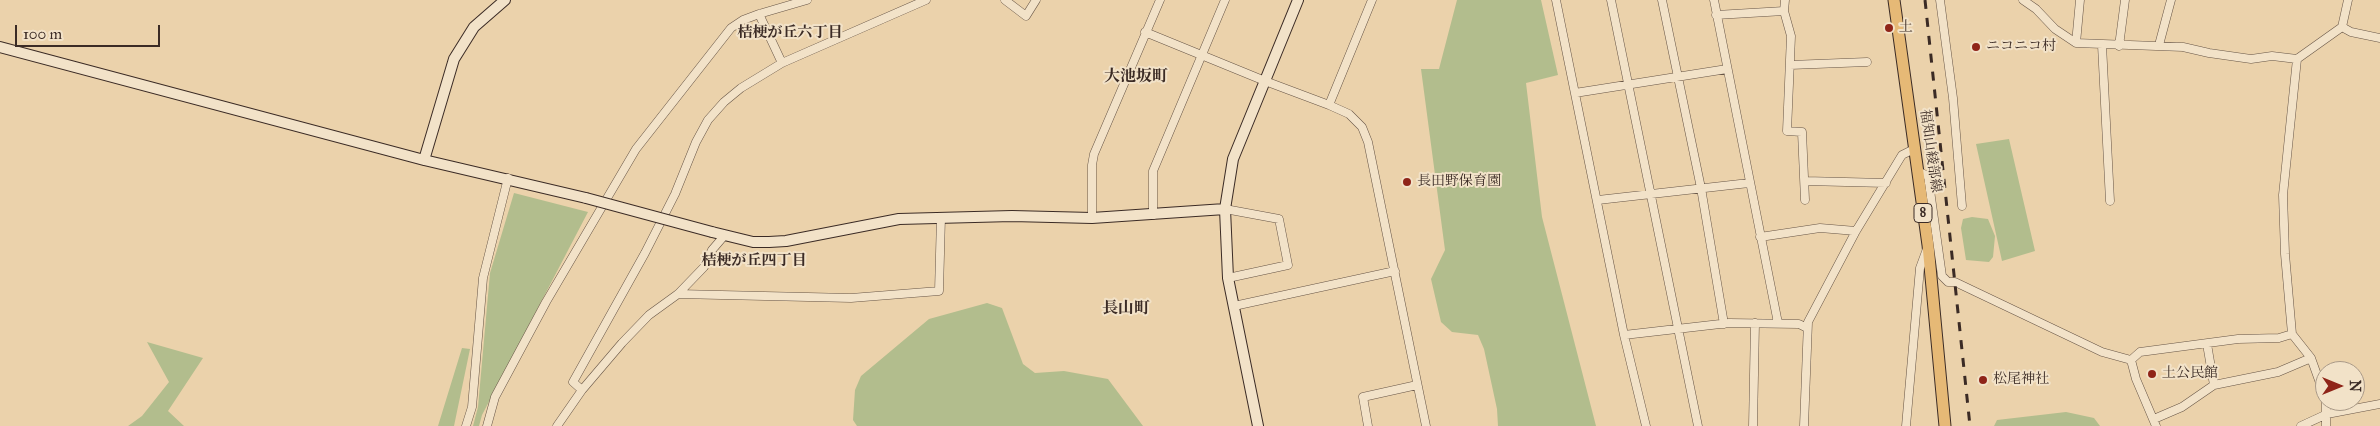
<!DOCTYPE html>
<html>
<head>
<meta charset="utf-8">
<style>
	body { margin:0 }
	#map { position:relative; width:2380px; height:426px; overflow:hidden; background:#ebd2ab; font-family:"IM FELL Great Primer",serif }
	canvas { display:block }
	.north { position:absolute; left:2315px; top:361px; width:50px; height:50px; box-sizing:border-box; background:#f2e2c8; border:1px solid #a99987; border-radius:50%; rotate:90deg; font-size:14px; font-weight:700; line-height:20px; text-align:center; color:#3b2b25 }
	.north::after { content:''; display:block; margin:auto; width:18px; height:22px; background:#8f2418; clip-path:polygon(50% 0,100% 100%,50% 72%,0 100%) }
	.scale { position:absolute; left:15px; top:25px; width:145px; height:22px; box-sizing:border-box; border:2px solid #3b2b25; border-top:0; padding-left:6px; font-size:15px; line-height:18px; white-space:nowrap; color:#3b2b25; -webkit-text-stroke:4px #f2e2c8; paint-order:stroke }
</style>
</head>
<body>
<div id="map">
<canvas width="2380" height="426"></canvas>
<div class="north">N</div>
<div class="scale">100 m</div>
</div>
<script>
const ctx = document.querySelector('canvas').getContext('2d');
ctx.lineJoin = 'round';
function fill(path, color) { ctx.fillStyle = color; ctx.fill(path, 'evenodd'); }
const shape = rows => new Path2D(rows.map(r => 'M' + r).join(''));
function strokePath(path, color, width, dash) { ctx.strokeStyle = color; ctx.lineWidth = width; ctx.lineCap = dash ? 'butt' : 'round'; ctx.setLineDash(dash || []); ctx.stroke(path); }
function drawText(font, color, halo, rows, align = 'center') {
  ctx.font = font + ' "IM FELL Great Primer","Noto Serif JP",serif'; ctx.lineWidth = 4; ctx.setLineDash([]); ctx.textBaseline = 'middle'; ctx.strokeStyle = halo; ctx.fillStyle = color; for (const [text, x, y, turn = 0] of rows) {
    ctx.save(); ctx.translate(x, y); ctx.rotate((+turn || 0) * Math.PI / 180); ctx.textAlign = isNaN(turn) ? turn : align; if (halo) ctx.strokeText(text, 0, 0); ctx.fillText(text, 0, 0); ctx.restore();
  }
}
fill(shape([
	[1457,0,1541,0,1558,75,1526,83,1542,217,1596,426,1498,426,1497,409,1484,349,1478,335,1452,332,1441,322,1431,279,1445,250,1421,69,1439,69],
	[2009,139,2035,251,2002,261,1976,144],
	[514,193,588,212,482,415,479,426,473,426,478,407,490,273],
	[1972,217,1988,219,1995,236,1993,257,1989,262,1966,260,1961,228,1963,219],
	[987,303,1002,308,1023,364,1035,373,1064,371,1108,379,1143,426,857,426,853,420,855,390,861,376,929,319],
	[147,342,203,358,168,411,184,426,128,426,142,416,169,382],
	[462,348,470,349,454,426,438,426],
	[2066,412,2094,418,2100,426,1994,426,1997,420]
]), '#b2bd8d');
const street = shape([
	[1005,0,1026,16,1036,0],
	[1556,0,1624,335,1646,426],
	[1611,0,1698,426],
	[1662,0,1701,188,1724,324],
	[1714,0,1778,323],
	[1940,0,1953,98,1962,206],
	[2023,0,2036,9,2055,29,2076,43,2183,47,2209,53,2251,59,2272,56,2297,59],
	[1784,11,1791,36,1787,131,1802,132,1805,200],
	[759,14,782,63],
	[1716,15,1784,11,1785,0],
	[2342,27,2351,32,2380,38],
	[1145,32,1265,81,1329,105,1349,114,1362,127,1368,142,1426,426],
	[2076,43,2080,0],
	[2102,45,2110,201],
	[2159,45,2171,0],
	[2119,46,2125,0],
	[1790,65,1867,62],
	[1575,93,1727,69],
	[1329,105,1372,0],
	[1917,171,1928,176,1942,276,1948,282,1955,282,2102,352,2131,360],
	[1805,181,1886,183],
	[1598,200,1749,183],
	[1225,209,1279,219,1288,265,1228,278],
	[1153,215,1153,171,1225,0],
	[1092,218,1092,165,1094,154,1160,0],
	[1760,237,1820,228,1856,231],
	[678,294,851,298,939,291,941,217],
	[1234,306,1395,271],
	[1624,335,1729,323,1799,324,1807,328],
	[2131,360,2140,352,2238,339,2279,338,2292,334],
	[2131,360,2136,379,2156,426],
	[2214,385,2278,372,2311,358],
	[582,390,573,382,645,253,675,194,696,142,708,120,724,102,741,88,782,63,926,0],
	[2325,397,2311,358,2292,334,2285,254,2283,195,2297,59,2342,27,2348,0],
	[2326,401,2326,426],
	[2154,419,2182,407,2214,385,2207,344],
	[466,426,472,407,483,278,508,178],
	[487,426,495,397,546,302,636,149,731,28,743,20,759,14,807,0],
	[557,426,582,390,622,343,649,315,678,294,704,267,712,250,724,236],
	[1368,426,1363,397,1417,385],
	[1753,426,1755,323],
	[1804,426,1808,322,1856,231,1902,155,1914,149],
	[1906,426,1920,268,1927,249],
	[2301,426,2327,414,2380,404]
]);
const secondary = shape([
	[0,47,424,160,586,198],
	[424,160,454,59,474,27,505,0],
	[712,232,753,242,769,242,786,241,899,219,1012,216,1092,218,1225,209],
	[1258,426,1228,278,1225,209,1233,159,1298,0]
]);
const primary = shape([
	[1894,0,1928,245,1945,426]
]);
strokePath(street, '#675546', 9);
strokePath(secondary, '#3b2b25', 12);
strokePath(primary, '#3b2b25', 13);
strokePath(street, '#f2e2c8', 8);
strokePath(secondary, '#f2e2c8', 10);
strokePath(primary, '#e6b976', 11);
strokePath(shape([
	[1925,0,1970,426]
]), '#3b2b25', 3, [9, 9]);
const secondaryBridge = shape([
	[586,198,712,232]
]);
strokePath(secondaryBridge, '#3b2b25', 12, []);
strokePath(secondaryBridge, '#f2e2c8', 10);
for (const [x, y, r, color] of [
	[1889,28,5,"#8f2418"],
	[1976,47,5,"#8f2418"],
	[1407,182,5,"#8f2418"],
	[2152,374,5,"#8f2418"],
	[1983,380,5,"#8f2418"]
]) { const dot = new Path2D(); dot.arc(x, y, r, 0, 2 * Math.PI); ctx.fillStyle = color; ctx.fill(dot); strokePath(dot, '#f2e2c8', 2); }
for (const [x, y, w] of [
	[1923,213,18]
]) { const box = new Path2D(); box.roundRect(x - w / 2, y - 9.5, w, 19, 4); ctx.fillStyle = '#f2e2c8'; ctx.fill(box); strokePath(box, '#3b2b25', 1); }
drawText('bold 12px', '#3b2b25', null, [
	["8",1923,213]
]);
drawText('14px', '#3b2b25', '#f2e2c8', [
	["土",1899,28],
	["ニコニコ村",1986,47],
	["長田野保育園",1417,182],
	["土公民館",2162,374],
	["松尾神社",1993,380]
], 'left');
drawText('14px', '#3b2b25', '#f2e2c8', [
	["福知山綾部線",1930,151,82]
]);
drawText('bold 15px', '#3b2b25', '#f2e2c8', [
	["桔梗が丘六丁目",790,33],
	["桔梗が丘四丁目",754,261]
]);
drawText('bold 16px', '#3b2b25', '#f2e2c8', [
	["大池坂町",1136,77],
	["長山町",1126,309]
]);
</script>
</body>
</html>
